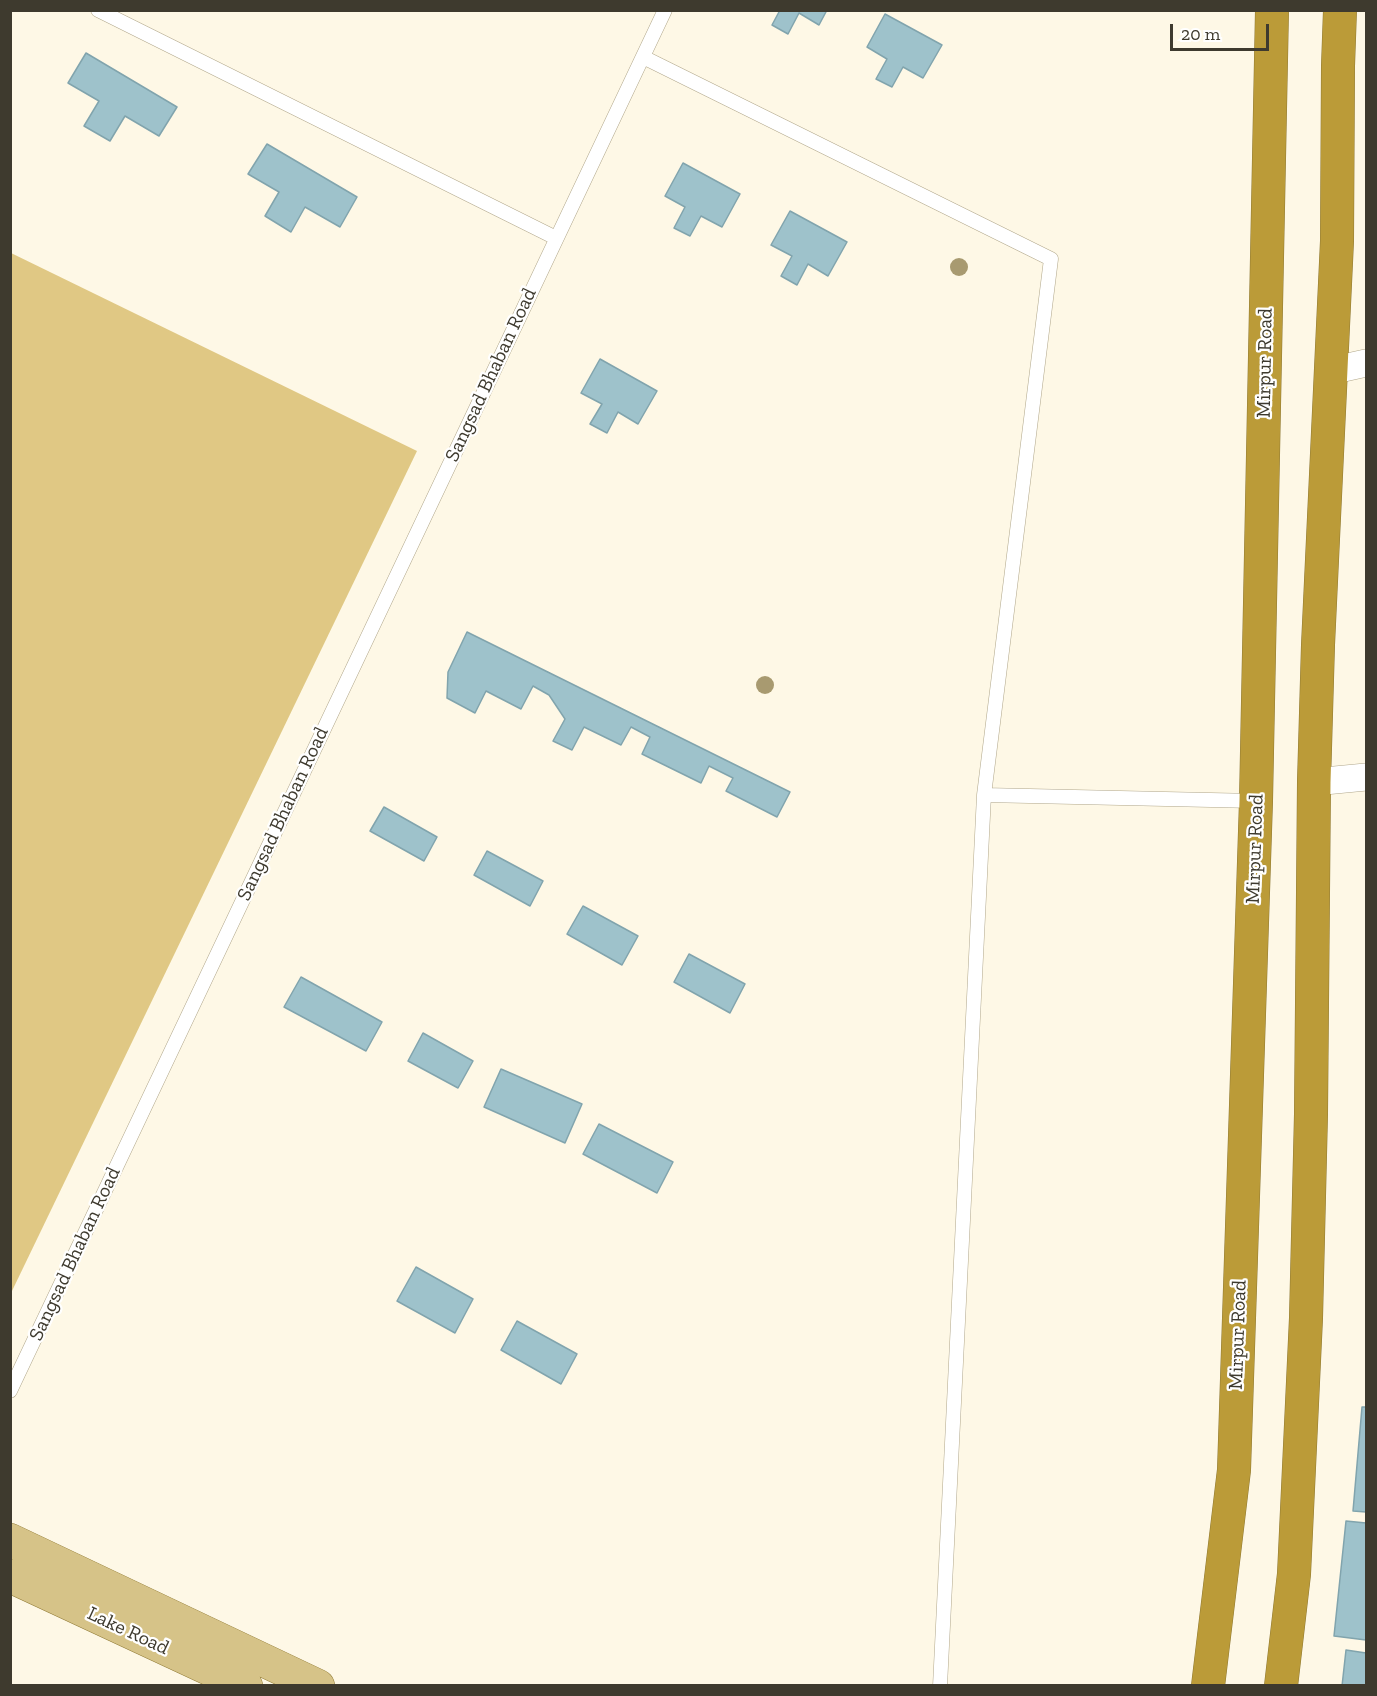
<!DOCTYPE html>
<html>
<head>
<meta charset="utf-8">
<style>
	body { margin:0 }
	#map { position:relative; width:1377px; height:1696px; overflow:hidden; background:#fef8e6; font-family:"Zilla Slab",serif }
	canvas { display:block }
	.frame { position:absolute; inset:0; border:12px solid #3e3a2e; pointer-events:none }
	.scale { position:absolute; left:1170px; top:24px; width:99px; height:27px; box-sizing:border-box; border:3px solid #3e3a2e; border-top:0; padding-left:8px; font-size:18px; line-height:21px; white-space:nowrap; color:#3e3a2e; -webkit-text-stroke:4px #fff; paint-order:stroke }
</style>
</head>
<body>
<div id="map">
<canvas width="1377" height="1696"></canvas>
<div class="frame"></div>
<div class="scale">20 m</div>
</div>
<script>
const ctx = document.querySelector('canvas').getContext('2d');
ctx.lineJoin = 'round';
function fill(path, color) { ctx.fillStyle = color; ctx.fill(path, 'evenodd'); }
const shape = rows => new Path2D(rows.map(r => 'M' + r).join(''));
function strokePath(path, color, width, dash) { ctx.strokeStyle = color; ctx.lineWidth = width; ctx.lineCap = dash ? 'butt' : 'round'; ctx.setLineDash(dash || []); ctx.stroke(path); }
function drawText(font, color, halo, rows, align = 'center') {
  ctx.font = font + ' "Zilla Slab",serif'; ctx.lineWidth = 4.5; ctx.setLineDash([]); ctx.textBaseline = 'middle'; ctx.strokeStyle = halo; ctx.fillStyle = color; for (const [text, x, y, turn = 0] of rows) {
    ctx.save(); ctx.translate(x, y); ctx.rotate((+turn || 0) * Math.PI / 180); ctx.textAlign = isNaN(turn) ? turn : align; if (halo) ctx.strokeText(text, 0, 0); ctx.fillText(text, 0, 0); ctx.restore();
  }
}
fill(shape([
	[11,253,417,451,11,1293]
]), '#e0c884');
const building = shape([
	[780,10,827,10,819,25,799,13,788,34,772,25,780,10],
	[885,14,942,45,923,78,903,67,892,87,876,79,887,59,867,47,885,14],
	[86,53,177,107,159,136,125,116,110,141,84,126,99,101,68,83,86,53],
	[267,144,357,197,340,227,305,207,291,232,265,216,279,192,248,174,267,144],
	[683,163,740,194,722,227,701,216,690,236,674,228,685,207,665,196,683,163],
	[790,211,847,242,828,276,808,264,797,285,781,276,792,256,771,245,790,211],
	[600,359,657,391,638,424,618,412,607,433,590,424,602,404,581,393,600,359],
	[467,632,790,792,777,817,726,791,733,778,709,766,701,783,642,754,650,737,631,727,621,745,584,727,572,750,553,741,565,719,549,695,533,686,521,709,486,691,475,713,447,698,448,672,467,632],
	[384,807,437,837,424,861,370,831,384,807],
	[487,851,543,881,530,906,474,875,487,851],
	[583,906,638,936,622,965,567,934,583,906],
	[689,954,745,984,730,1013,674,982,689,954],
	[301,977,382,1022,366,1051,284,1007,301,977],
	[423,1033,473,1061,458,1088,408,1061,423,1033],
	[501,1069,582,1104,565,1143,484,1107,501,1069],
	[599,1124,673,1162,657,1193,583,1154,599,1124],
	[416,1267,473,1299,455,1333,397,1301,416,1267],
	[517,1321,577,1354,561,1384,501,1350,517,1321],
	[1362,1407,1366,1407,1366,1512,1353,1511,1362,1407],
	[1346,1521,1366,1523,1366,1640,1334,1636,1346,1521],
	[1346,1650,1366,1653,1366,1686,1342,1686,1346,1650]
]);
fill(building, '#9ec2cb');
strokePath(building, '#81a4ad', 1.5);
const lane = shape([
	[98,10,556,238],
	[643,57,1051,259,984,795,1256,801],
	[10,1391,665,10],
	[940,1686,984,795]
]);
const street = shape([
	[1330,371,1366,363],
	[1314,782,1366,777]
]);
const primary = shape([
	[10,1540,318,1686],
	[10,1576,246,1686]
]);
const highway = shape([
	[1208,1686,1234,1470,1256,801,1272,10],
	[1281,1686,1294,1574,1306,1318,1311,1114,1314,782,1318,645,1337,241,1338,66,1340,10]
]);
strokePath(lane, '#b1a78b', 15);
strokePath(street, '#b1a78b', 28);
strokePath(primary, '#8f7934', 34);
strokePath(highway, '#8f7934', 34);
strokePath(lane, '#fff', 14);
strokePath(street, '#fff', 27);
strokePath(primary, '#d6c388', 33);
strokePath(highway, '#bb9b38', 33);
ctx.fillStyle = '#a89a70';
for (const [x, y] of [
	[959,267],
	[765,685]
]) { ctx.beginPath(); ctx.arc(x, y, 9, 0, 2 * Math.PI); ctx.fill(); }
drawText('20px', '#3e3a2e', '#fff', [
	["Mirpur Road",1265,363,-89],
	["Sangsad Bhaban Road",491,375,-65],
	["Sangsad Bhaban Road",283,814,-65],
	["Mirpur Road",1255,849,-88],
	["Sangsad Bhaban Road",75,1254,-65],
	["Mirpur Road",1238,1335,-88],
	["Lake Road",128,1631,25]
]);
</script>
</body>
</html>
